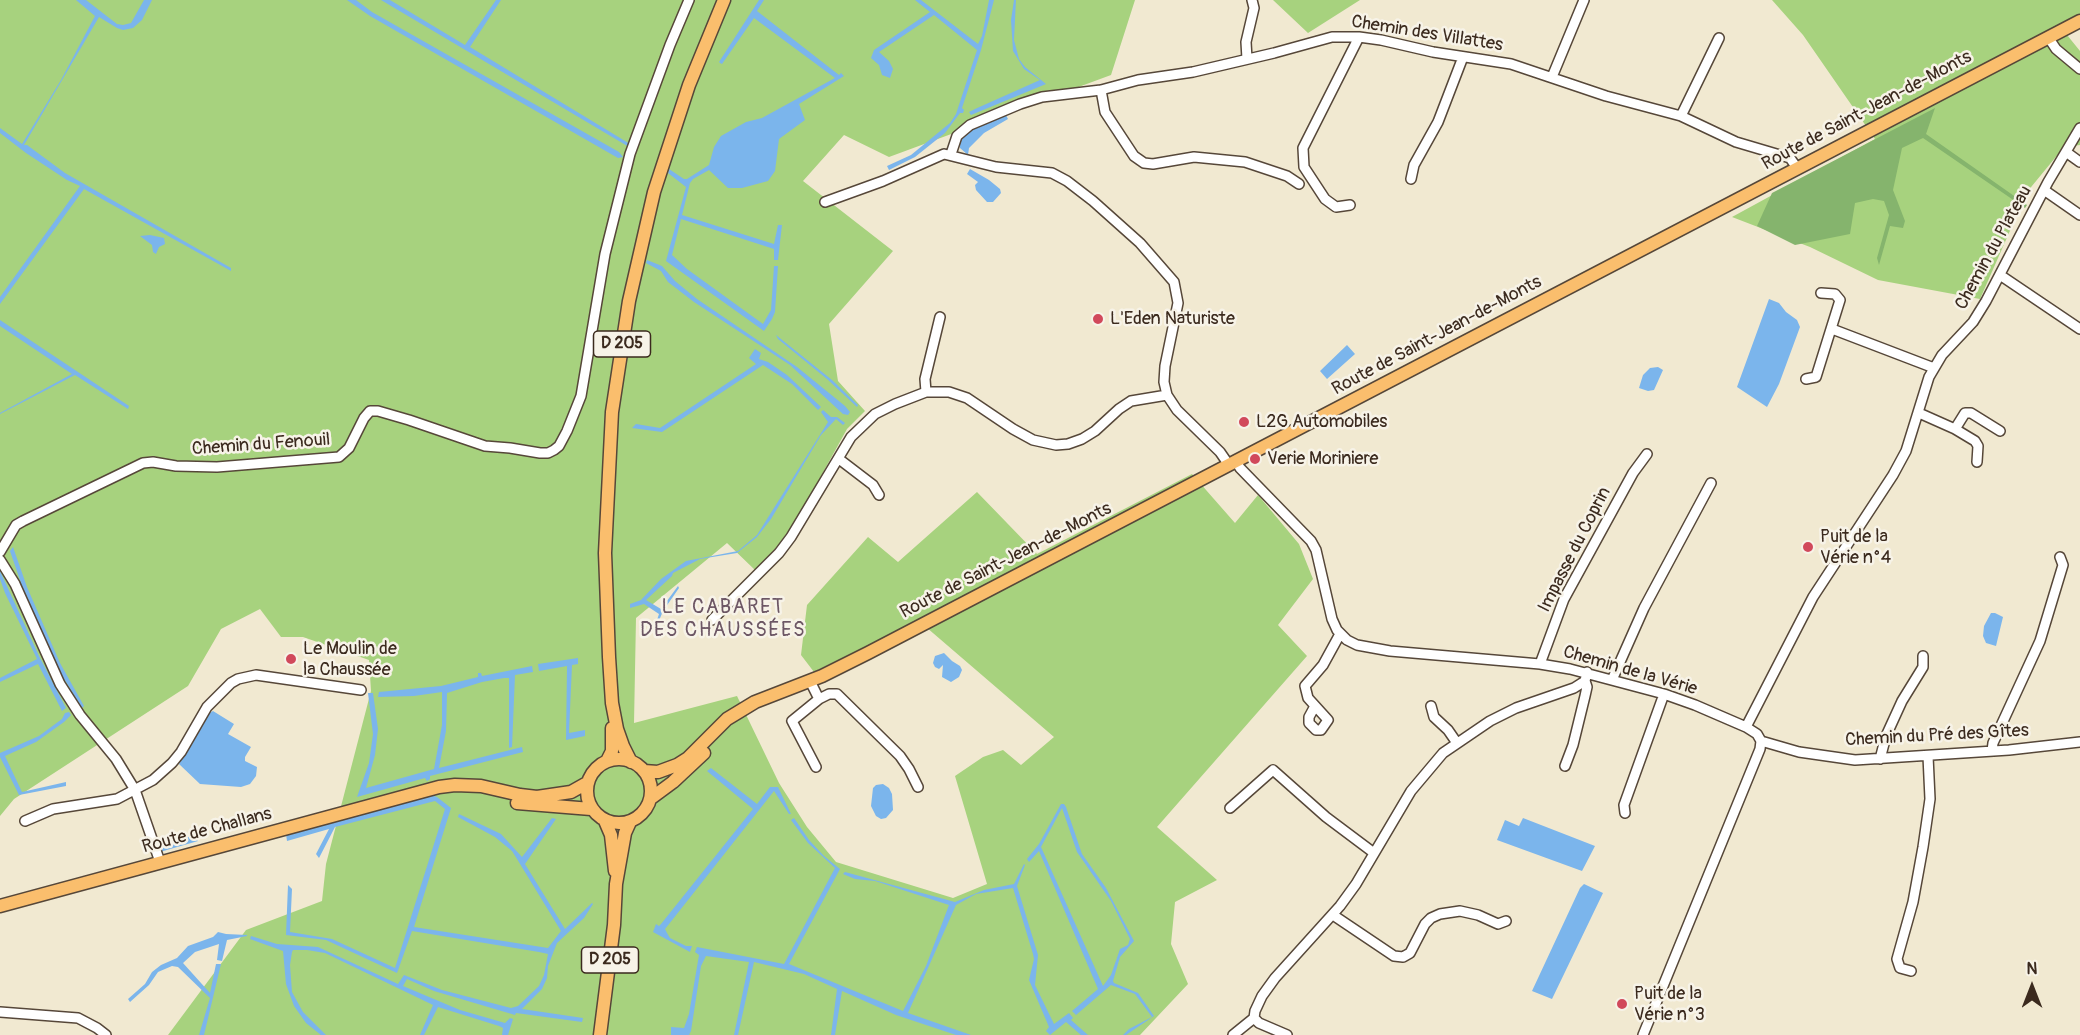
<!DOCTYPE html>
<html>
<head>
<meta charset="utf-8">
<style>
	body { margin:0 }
	#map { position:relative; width:2080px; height:1035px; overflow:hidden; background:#f1e9d1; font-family:Pangolin,sans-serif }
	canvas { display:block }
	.north { position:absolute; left:2002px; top:957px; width:60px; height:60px; -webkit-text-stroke:4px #f7f3e8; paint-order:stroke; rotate:0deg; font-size:16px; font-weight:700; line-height:24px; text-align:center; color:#3b2a1e }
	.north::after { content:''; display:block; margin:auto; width:21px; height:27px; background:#3b2a1e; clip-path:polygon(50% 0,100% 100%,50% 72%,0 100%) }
</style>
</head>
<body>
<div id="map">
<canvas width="2080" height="1035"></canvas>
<div class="north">N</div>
</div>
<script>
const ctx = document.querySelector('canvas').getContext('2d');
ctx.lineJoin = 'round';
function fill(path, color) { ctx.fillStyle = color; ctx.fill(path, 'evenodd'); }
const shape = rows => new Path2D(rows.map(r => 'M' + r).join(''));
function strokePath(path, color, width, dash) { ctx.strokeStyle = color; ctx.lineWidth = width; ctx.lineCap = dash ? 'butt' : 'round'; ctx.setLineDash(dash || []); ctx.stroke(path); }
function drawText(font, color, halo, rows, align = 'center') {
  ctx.font = font + ' Pangolin,sans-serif'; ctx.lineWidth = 5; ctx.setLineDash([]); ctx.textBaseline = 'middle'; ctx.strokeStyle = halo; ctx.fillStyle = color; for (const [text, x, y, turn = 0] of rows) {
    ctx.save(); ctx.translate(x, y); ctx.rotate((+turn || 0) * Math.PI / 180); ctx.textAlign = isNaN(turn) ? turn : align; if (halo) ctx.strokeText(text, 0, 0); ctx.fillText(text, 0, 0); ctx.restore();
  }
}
fill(shape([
	[0,0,1135,0,1111,75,889,157,844,135,803,181,893,251,829,324,838,381,865,411,847,429,800,514,780,543,756,571,727,543,636,618,634,723,737,696,779,783,807,827,836,862,953,898,987,884,955,776,983,757,1003,750,1021,765,1054,737,919,621,814,672,801,655,807,605,868,537,898,562,977,492,1037,554,1192,474,1235,523,1258,495,1299,544,1313,579,1278,625,1307,656,1157,827,1217,880,1175,902,1171,944,1188,984,1140,1035,168,1035,246,930,322,901,326,864,371,691,369,660,303,637,281,637,260,609,221,629,188,686,14,799,0,816],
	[1273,0,1360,0,1308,33],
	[1772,0,2080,0,2080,19,2063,30,2080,51,2080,145,2064,147,2027,192,1980,299,1878,280,1810,247,1732,217,1875,139,1803,35]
]), '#a7d27e');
fill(shape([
	[1935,108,1926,134,2027,205,2025,208,1923,138,1902,148,1893,190,1905,221,1903,228,1890,226,1879,265,1877,258,1889,215,1884,201,1873,199,1855,203,1850,234,1795,245,1757,226,1772,193]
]), '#85b46d');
fill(shape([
	[76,0,86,0,117,24,123,25,131,23,144,0,152,0,142,20,133,28,123,30,117,28,99,17,24,145,27,145,65,173,231,268,231,271,84,189,0,304,0,297,80,186,67,180,26,153,0,133,0,128,22,144,61,80,95,16],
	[347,0,356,0,372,12,619,152,623,157,618,158,370,16],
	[381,0,390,0,465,45,496,0,501,0,470,47,630,144,629,147],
	[759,0,764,0,757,11,839,75,841,73,844,76,799,104,805,120,779,139,775,171,768,181,742,188,728,188,709,170,693,179,690,183,682,215,774,244,778,225,782,225,778,260,774,260,774,249,681,219,672,255,687,269,763,324,771,310,774,266,778,266,775,312,772,319,764,331,666,261,686,187,668,173,669,169,684,179,687,179,709,165,714,147,721,136,746,122,762,118,835,78,754,18,722,64,720,63,719,62],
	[915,0,921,0,978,44,982,36,989,0,994,0,981,50,962,108,964,110,963,113,960,113,945,133,915,157,889,170,887,166,911,155,950,123,956,114,977,50,934,15,879,52,889,61,893,69,890,78,882,75,879,65,871,58,874,50,930,12],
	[1014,0,1016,0,1014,40,1019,59,1025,67,1046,84,971,115,969,112,975,109,1040,80,1024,69,1013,51,1011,20],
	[1005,113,1008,119,984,133,969,148,968,155,960,148,960,139,973,128],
	[970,169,989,180,1000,189,1001,193,993,202,987,202,976,190,975,185,978,182,967,174],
	[150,235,164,238,165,244,159,247,156,254,153,252,152,245,140,236],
	[647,260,662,266,675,281,697,299,797,367,845,406,850,412,848,415,843,414,790,365,694,302,668,282,661,271,646,263],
	[1769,299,1779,303,1786,312,1797,320,1800,327,1779,384,1767,407,1737,387],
	[0,320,129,406,128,409,75,375,0,414,0,413,72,374,0,326],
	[776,335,832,380,858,405,857,407,827,379,778,339],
	[1347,345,1355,354,1327,379,1320,371],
	[755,349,761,353,759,359,768,362,787,375,821,407,818,410,792,384,763,365,662,432,632,428,636,424,660,428,756,364,749,358],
	[1658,367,1663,370,1654,390,1648,391,1639,388,1643,375,1650,368],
	[823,410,831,417,837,417,845,423,843,425,836,419,821,435,771,519,757,537,737,553,700,559,673,573,672,576,646,600,661,609,678,586,679,588,663,611,658,623,656,623,659,614,644,604,630,608,630,604,641,600,661,579,686,561,738,551,757,535,828,422,821,412],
	[13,547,27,587,60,663,84,706,82,708,61,674,22,586,10,551],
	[0,571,39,656,66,708,62,711,38,664,0,682,0,678,37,659,5,593,0,579],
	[1991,613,1995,613,2003,617,1996,646,1986,643,1983,636,1984,626],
	[944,653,952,661,960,666,962,670,959,677,951,682,942,677,943,665,939,669,935,667,933,663,935,656],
	[578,658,578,664,572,665,569,733,585,730,585,736,566,740,567,666,539,671,538,664],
	[532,666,533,672,515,675,512,747,509,748,509,678,504,678,482,682,447,693,446,731,439,768,522,747,523,752,430,776,430,779,427,781,425,778,357,797,369,763,373,734,368,693,373,693,378,729,375,755,366,788,434,769,442,725,442,692,414,696,378,697,379,692,441,686,478,677,478,673,481,673,482,676],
	[213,711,234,724,228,734,251,747,245,757,245,761,257,767,256,776,250,784,241,787,200,784,179,764,208,714],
	[69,712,71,715,64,722,36,742,5,756,22,792,66,782,66,786,19,795,0,757,0,753,39,736,62,719,65,713],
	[711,768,757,804,770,787,778,787,791,814,789,814,774,791,673,919,665,929,667,933,670,938,686,946,692,946,690,952,653,932,656,924,659,926,661,924,753,809,707,771],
	[883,784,889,788,892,794,893,810,886,818,881,819,876,816,871,806,873,788,876,785],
	[431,795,437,797,451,808,414,927,548,948,561,931,517,859,512,851,495,837,458,817,459,814,501,834,522,857,552,818,556,819,525,864,565,929,592,903,593,904,584,918,557,943,548,966,547,978,542,989,522,1009,583,1018,582,1022,516,1013,515,1015,434,991,407,979,403,986,460,1010,505,1023,510,1018,513,1019,508,1035,502,1035,503,1028,499,1026,438,1007,424,1035,420,1035,433,1005,325,953,307,950,293,950,292,952,290,965,292,992,303,1012,326,1035,321,1035,306,1023,294,1006,286,984,283,951,250,939,251,936,277,944,318,947,398,984,404,975,442,990,511,1008,518,1006,539,986,544,975,548,954,539,952,412,931,397,973,326,940,286,935,288,885,292,889,290,932,332,939,395,968,445,809,435,801,335,827,319,858,316,854,329,829,287,841,286,834],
	[1061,804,1064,804,1066,807,1082,854,1106,888,1134,941,1120,957,1113,981,1114,983,1138,993,1154,1016,1126,1035,1123,1035,1129,1029,1152,1017,1135,994,1111,985,1076,1015,1072,1011,1098,989,1039,851,1029,862,1027,859,1039,844],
	[1062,808,1077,852,1111,901,1130,939,1128,945,1120,949,1111,975,1103,986,1041,847],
	[794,818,809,840,824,856,840,869,789,964,903,1011,926,966,949,905,875,881,855,879,843,874,845,872,955,902,984,890,1014,884,1024,864,1025,865,1017,886,1038,955,1035,985,1054,1024,1069,1013,1073,1018,1071,1020,1088,1035,1081,1035,1066,1022,1050,1035,1046,1031,1049,1027,1029,980,1034,959,1033,954,1013,888,976,894,956,905,908,1013,971,1035,956,1035,896,1015,842,991,835,1035,831,1035,837,989,804,974,754,962,738,1035,734,1035,749,962,706,956,701,966,691,1031,689,1035,671,1035,671,1027,684,1028,689,1014,699,955,695,952,697,947,784,964,835,868,808,843,791,820],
	[1523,818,1595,846,1582,871,1497,840,1505,820,1519,826],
	[195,835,198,841,160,852,157,846],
	[1584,884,1603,893,1552,999,1532,991,1580,888],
	[218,932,226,934,247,935,247,936,227,940,222,961,217,960,219,944,195,952,183,963,210,993,216,964,221,964,204,1035,199,1035,210,998,178,967,172,966,158,972,149,985,130,1002,128,999,145,984,152,972,161,965,177,958,188,946,213,937]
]), '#7bb5ec');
const minor = shape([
	[2048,37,2056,49,2080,69],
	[1247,59,1246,42,1254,8,1252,0],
	[1552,77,1584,0],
	[1101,90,1105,112,1134,156,1144,163,1153,164,1194,157,1245,162,1287,176,1299,184],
	[1681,116,1719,38],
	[2066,152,2080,162],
	[951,154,957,136,970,125,1020,104,1042,97,1101,90,1138,80,1193,72,1274,53,1332,37,1359,37,1381,40,1433,52,1511,64,1606,96,1681,116,1736,142,1790,158,1797,168],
	[1411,179,1414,165,1438,122,1463,57],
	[2044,190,2080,215],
	[825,202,883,181,944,154,996,167,1052,173,1067,181,1093,201,1140,243,1174,282,1178,303,1165,366,1164,382,1167,395,1177,410,1220,452,1229,465],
	[1350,205,1336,207,1325,199,1304,167,1303,148,1359,37],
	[2000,275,2080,329],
	[1832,329,1934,368],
	[1806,379,1816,377,1840,300,1835,294,1821,293],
	[926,392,925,379,940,317],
	[1919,413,1955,429,1975,441,1978,446,1977,462],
	[1955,429,1965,413,1971,413,2000,431],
	[839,459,873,485,879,495],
	[1236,461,1240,468,1311,541,1316,550,1332,619,1337,630,1347,640,1357,645,1390,651,1540,664,1570,669,1664,694,1695,705,1746,727,1757,734,1761,741,1760,749,1643,1035],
	[0,552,16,525,23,521,143,463,153,462,176,466,217,467,339,457,349,448,364,418,370,411,378,411,409,420,485,446,510,448,540,453,548,453,554,450,559,446,567,431,581,396,605,254,630,154,670,45,689,0],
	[0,560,15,584,60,684,80,715,116,759,135,790,160,862],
	[712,620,779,553,791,537,851,437,875,414,895,404,926,392,949,392,967,398,1013,429,1033,440,1056,445,1068,444,1082,439,1095,431,1119,409,1131,401,1167,395],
	[1540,664,1564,599,1633,473,1647,454],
	[1612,680,1644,608,1711,483],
	[810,681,819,699],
	[1315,706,1309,717,1309,723,1316,730,1321,730,1328,720,1308,698,1305,686,1323,665,1340,634],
	[1431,706,1434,717,1448,730,1457,743],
	[1746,727,1813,597,1893,475,1906,451,1929,377,1942,355,1973,322,1986,301,2048,182,2080,128],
	[1761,741,1799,752,1855,760,2009,750,2080,742],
	[1992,751,1993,743,2040,641,2063,565,2060,557],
	[1880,759,1886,736,1902,701,1923,667,1923,656],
	[1565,766,1573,745,1585,696,1587,687,1585,681],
	[816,767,792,721,819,699,829,694,837,694,900,756,909,769,918,787],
	[1230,808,1273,770,1326,817,1374,853],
	[1625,813,1624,805,1664,694],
	[25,821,53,809,117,799,153,780,172,763,181,752,207,707,231,683,238,679,256,675,361,690],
	[1333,915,1394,956,1403,957,1410,953,1425,924,1431,918,1440,914,1460,911,1478,915,1498,924,1506,921],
	[1911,971,1900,968,1897,959,1913,902,1923,847,1930,799,1928,756],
	[0,1012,78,1018,97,1028,106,1035],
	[1254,1018,1259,1023,1287,1035],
	[1233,1035,1254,1018,1255,1011,1262,996,1275,978,1340,906,1356,884,1411,791,1443,753,1490,721,1516,708,1574,688,1585,681,1587,672]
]);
const major = shape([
	'587 791a32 32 0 1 1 64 0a32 32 0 1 1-64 0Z',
	[607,761,612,751,612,728],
	[631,762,623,746,617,729,612,703,609,657,605,553,612,412,629,301,654,192,689,85,724,0],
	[644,771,658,772,677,765,688,758,727,719,755,702,822,676,868,653,2080,21],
	[650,799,673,782,704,753],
	[517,803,591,809],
	[605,821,611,835,615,871],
	[0,906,439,787,455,785,481,786,520,795,537,797,571,792,587,783],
	[600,1035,614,925,616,884,625,833,630,822]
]);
strokePath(minor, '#564739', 12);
strokePath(major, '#564739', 15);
strokePath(minor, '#fff', 9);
strokePath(major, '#fabe6d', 12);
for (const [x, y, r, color] of [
	[1098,319,6,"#d1495b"],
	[1244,422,6,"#d1495b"],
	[1255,459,6,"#d1495b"],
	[1808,547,6,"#d1495b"],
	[291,659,6,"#d1495b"],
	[1622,1004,6,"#d1495b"]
]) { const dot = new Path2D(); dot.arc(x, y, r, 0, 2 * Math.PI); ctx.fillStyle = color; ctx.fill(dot); strokePath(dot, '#f7f3e8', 2); }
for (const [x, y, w] of [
	[622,344,57],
	[610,960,57]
]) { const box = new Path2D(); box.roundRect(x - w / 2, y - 13, w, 26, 4.5); ctx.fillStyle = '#f7f3e8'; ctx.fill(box); strokePath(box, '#3b2a1e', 1.5); }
drawText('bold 16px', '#3b2a1e', null, [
	["D 205",622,344],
	["D 205",610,960]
]);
drawText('18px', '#3b2a1e', '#f7f3e8', [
	["Chemin des Villattes",1427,34,9],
	["Route de Saint-Jean-de-Monts",1867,111,-28],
	["Chemin du Plateau",1994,248,-61],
	["Route de Saint-Jean-de-Monts",1437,336,-28],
	["Chemin du Fenouil",261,445,-4],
	["Impasse du Coprin",1575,550,-63],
	["Route de Saint-Jean-de-Monts",1006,561,-27],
	["Chemin de la Vérie",1630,671,16],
	["Chemin du Pré des Gîtes",1937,736,-3],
	["Route de Challans",207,831,-15]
]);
drawText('18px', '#3b2a1e', '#f7f3e8', [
	["L'Eden Naturiste",1110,319],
	["L2G Automobiles",1256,422],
	["Verie Moriniere",1267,459],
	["Puit de la",1820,537],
	["Vérie n°4",1820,558],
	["Le Moulin de",303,649],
	["la Chaussée",303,670],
	["Puit de la",1634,994],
	["Vérie n°3",1634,1015]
], 'left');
ctx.letterSpacing = '1.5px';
drawText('20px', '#6c5664', '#f7f3e8', [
	["LE CABARET",723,608],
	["DES CHAUSSÉES",723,631]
]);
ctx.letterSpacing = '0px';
</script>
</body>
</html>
